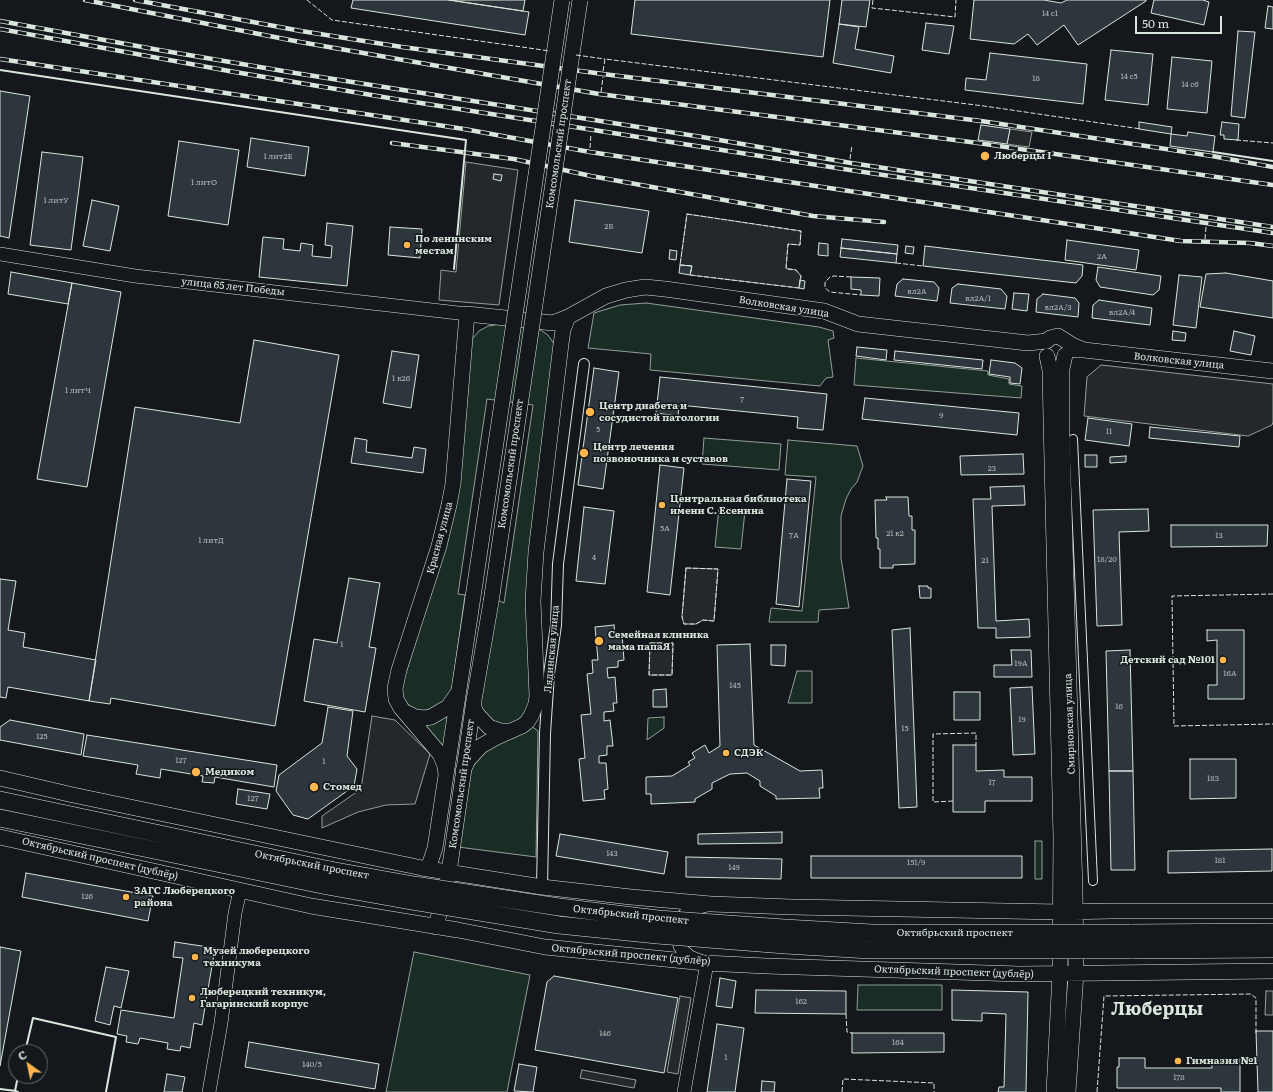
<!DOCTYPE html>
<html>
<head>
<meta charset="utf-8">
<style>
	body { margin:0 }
	#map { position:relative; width:1273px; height:1092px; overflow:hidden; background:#14181c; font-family:Literata,serif }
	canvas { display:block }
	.north { position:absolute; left:8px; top:1044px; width:40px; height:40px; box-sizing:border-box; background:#14181c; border:1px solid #626a69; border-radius:50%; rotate:327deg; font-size:11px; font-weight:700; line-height:16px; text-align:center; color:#d8e6dc }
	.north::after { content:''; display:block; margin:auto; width:14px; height:18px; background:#ffb74d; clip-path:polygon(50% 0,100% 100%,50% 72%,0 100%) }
	.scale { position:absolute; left:1135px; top:16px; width:87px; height:18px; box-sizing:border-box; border:2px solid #d8e6dc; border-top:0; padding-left:5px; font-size:12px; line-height:14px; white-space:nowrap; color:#d8e6dc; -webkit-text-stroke:3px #14181c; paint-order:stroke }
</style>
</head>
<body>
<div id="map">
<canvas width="1273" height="1092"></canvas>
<div class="north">С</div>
<div class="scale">50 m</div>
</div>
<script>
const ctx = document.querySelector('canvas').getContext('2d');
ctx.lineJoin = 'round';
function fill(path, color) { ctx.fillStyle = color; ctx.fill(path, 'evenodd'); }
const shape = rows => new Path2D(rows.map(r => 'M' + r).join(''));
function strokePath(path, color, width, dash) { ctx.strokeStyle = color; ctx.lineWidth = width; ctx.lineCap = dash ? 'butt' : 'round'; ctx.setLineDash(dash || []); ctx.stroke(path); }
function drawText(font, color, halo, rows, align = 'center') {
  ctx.font = font + ' Literata,serif'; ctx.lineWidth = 3; ctx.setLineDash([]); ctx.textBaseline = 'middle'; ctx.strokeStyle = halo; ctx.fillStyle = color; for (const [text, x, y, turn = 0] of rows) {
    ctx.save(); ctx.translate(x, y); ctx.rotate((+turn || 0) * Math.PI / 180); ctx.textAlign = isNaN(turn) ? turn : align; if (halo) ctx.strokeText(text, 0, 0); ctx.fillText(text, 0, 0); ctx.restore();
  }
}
const green = shape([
	[646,303,819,327,833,331,834,338,828,340,833,377,826,378,820,386,650,370,651,354,588,348,594,313,620,305,646,303],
	[501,324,539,329,548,335,554,344,530,703,522,718,510,725,497,724,485,715,481,706,481,701,497,600,504,603,533,405,487,399,458,594,465,595,452,689,440,708,416,712,404,701,401,688,445,548,471,342,473,338,479,331,488,326,501,324],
	[856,358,988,371,988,375,1009,379,1009,384,1022,386,1021,398,854,385,856,358],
	[704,438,781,444,779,470,702,464,704,438],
	[788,440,857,446,863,466,857,482,851,489,846,499,841,516,841,558,849,608,819,610,818,622,769,622,771,608,802,611,816,477,785,475,788,440],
	[719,508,745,511,741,549,715,547,719,508],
	[797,671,812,671,812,703,788,703,797,671],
	[449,715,444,747,441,747,422,723,449,715],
	[664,717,664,728,647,740,648,718,664,717],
	[531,726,538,731,536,857,458,847,471,768,479,754,531,726],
	[1035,841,1042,841,1042,879,1035,879,1035,841],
	[414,952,530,975,507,1092,386,1092,414,952],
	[858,985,942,985,942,1010,857,1010,858,985]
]);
fill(green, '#1a2d24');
strokePath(green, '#939e99', 1);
const parking = shape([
	[1010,129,1032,132,1029,147,1007,144,1010,129],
	[466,162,518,170,499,305,439,300,441,270,456,272,466,162],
	[687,214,801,231,800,245,788,244,786,268,796,270,801,276,799,288,690,275,691,266,680,265,687,214],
	[1101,365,1273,384,1273,422,1272,425,1248,436,1084,416,1087,377,1101,365],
	[686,568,718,569,714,621,703,620,696,624,684,624,682,617,686,568],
	[650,643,673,643,672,675,649,675,650,643],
	[372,716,395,720,430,754,415,804,386,805,358,812,322,828,322,816,361,789,372,716],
	[1266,991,1273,991,1273,1015,1265,1015,1266,991],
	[680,996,691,998,678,1074,667,1072,680,996],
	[582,1070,636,1080,634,1088,580,1078,582,1070]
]);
fill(parking, '#24282b');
strokePath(parking, '#939e99', 1);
const building = shape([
	[353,0,449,0,529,12,525,35,351,8,353,0],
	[449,0,525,0,523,11,449,0],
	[635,0,830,0,823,57,631,34,635,0],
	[842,0,870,0,866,27,839,24,842,0],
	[974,0,1044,0,1061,3,1067,0,1146,0,1146,1,1078,45,1064,25,1037,45,1028,34,1014,44,970,39,974,0],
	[1154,0,1203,0,1209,2,1204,25,1151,13,1154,0],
	[1268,6,1273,7,1273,29,1265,28,1268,6],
	[926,23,954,26,949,54,922,50,926,23],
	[839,24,859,27,855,49,894,56,891,73,833,63,839,24],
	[1238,31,1255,32,1245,118,1231,116,1238,31],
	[1111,50,1153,54,1148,105,1105,100,1111,50],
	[990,53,1087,64,1083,104,965,90,966,78,986,80,990,53],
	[1172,57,1212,61,1207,113,1167,109,1172,57],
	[0,91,30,96,9,238,0,236,0,91],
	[1139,122,1172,127,1171,134,1139,129,1139,122],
	[1222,122,1239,124,1238,140,1224,139,1224,135,1220,135,1222,122],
	[981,125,1010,129,1007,144,978,140,981,125],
	[1188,132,1215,136,1213,152,1170,146,1171,134,1187,136,1188,132],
	[251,138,309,147,305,176,247,167,251,138],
	[179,141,239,150,228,225,168,216,179,141],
	[42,152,83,157,71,250,30,245,42,152],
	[494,174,502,175,501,181,493,179,494,174],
	[92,200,119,206,110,251,83,246,92,200],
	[575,200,649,211,642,253,569,242,575,200],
	[327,223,353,226,347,286,259,277,263,237,284,239,283,249,300,251,301,243,313,245,312,256,331,258,332,246,325,245,327,223],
	[390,227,422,229,420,258,388,255,390,227],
	[842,239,898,245,897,254,841,248,842,239],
	[1067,240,1139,250,1136,270,1065,260,1067,240],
	[819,243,828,244,828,256,818,255,819,243],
	[906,246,914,247,913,254,905,253,906,246],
	[925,246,1083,265,1082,276,1076,283,923,266,925,246],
	[841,248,897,254,896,263,840,257,841,248],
	[670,250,677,251,676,260,669,259,670,250],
	[680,265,692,266,690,275,679,273,680,265],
	[1098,267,1161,276,1159,290,1153,295,1100,287,1096,280,1098,267],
	[11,272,72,283,68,304,8,294,11,272],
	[1226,273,1273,281,1273,318,1200,307,1206,274,1226,273],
	[1179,275,1202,277,1196,328,1173,325,1179,275],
	[851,277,880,278,879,296,861,295,861,290,851,289,851,277],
	[903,279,934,282,939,288,937,301,895,296,897,284,903,279],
	[800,280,805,281,804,289,799,288,800,280],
	[72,283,121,292,87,487,37,479,72,283],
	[958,284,1001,289,1007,296,1005,309,950,303,952,288,958,284],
	[1014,293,1029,294,1027,311,1012,309,1014,293],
	[1043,294,1075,298,1079,303,1078,317,1036,312,1037,299,1043,294],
	[1099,300,1152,308,1150,325,1092,318,1093,305,1099,300],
	[1173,331,1186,333,1185,341,1172,340,1173,331],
	[1234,331,1255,336,1251,355,1230,351,1234,331],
	[254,340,339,355,275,726,111,698,110,704,89,701,135,407,240,423,254,340],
	[857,347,887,350,886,360,856,356,857,347],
	[392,351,419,355,411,408,383,403,392,351],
	[895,351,983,360,982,369,894,360,895,351],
	[991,360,1015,363,1022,368,1020,384,1010,383,1010,377,989,374,991,360],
	[594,368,619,372,603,489,578,485,594,368],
	[660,377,827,394,823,430,797,428,798,417,679,405,678,416,656,413,660,377],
	[865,398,1019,413,1017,435,862,419,865,398],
	[1088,418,1132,424,1129,446,1085,440,1088,418],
	[1150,427,1240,436,1239,447,1149,438,1150,427],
	[355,438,367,440,366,452,412,458,414,447,426,449,423,473,351,463,355,438],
	[1023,454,1024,474,961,475,960,456,1023,454],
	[1085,455,1097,455,1097,467,1085,467,1085,455],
	[1126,456,1126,462,1110,463,1110,457,1126,456],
	[660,465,684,468,670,595,647,592,660,465],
	[787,479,811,481,799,607,776,604,787,479],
	[1024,486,1025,505,992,506,996,621,1029,619,1030,637,996,638,996,628,978,628,973,499,991,499,990,487,1024,486],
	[886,497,908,497,909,516,912,516,912,530,915,530,915,564,893,565,893,568,880,568,880,549,878,549,878,538,876,538,875,500,887,500,886,497],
	[584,507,614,511,605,584,576,581,584,507],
	[1148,509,1149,531,1119,532,1122,625,1097,626,1093,510,1148,509],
	[1171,525,1268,525,1267,546,1171,547,1171,525],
	[349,578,380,583,369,647,376,648,365,712,304,701,314,639,337,643,349,578],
	[0,579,16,581,8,630,25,633,23,647,96,660,89,701,8,687,6,698,0,697,0,579],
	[919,586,928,586,928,588,931,588,931,598,920,598,919,586],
	[614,625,615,634,622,634,624,660,618,661,618,667,607,668,608,678,615,677,617,703,613,703,614,711,604,712,604,721,610,720,613,746,607,746,607,755,599,756,599,763,606,763,608,789,604,790,605,799,583,801,579,759,585,758,581,715,591,714,587,674,593,673,592,660,598,660,595,627,614,625],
	[910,628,917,807,899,808,892,630,910,628],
	[1207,630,1244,630,1244,699,1208,699,1208,685,1217,685,1217,640,1207,641,1207,630],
	[750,644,754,745,800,771,822,770,823,788,819,788,820,798,776,799,776,796,760,786,760,781,747,773,730,774,712,783,712,789,695,799,695,802,651,804,651,794,646,794,646,777,672,776,690,765,688,762,695,758,692,753,705,745,709,753,720,746,717,645,750,644],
	[771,645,786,645,785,666,771,665,771,645],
	[1011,650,1031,650,1032,677,994,677,994,665,1012,665,1011,650],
	[1130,650,1133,771,1109,771,1106,651,1130,650],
	[1032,687,1035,754,1013,755,1010,688,1032,687],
	[666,689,667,707,653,707,653,690,666,689],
	[954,692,980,692,980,720,954,720,954,692],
	[328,707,353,711,347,756,357,769,354,786,308,819,293,815,276,791,279,775,322,743,328,707],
	[10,720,84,734,81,755,0,740,0,727,10,720],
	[87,735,277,765,274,787,215,777,214,783,202,782,203,776,161,769,160,778,136,774,138,765,83,756,87,735],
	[953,745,976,745,976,771,1004,770,1004,777,1032,777,1032,801,985,801,985,812,953,812,953,745],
	[1190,759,1236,759,1236,798,1190,799,1190,759],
	[1109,771,1133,771,1135,870,1111,870,1109,771],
	[238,789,270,794,267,809,236,804,238,789],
	[782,832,782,843,698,844,698,834,782,832],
	[560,834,668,852,664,874,556,856,560,834],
	[1272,849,1272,871,1168,873,1168,851,1272,849],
	[811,856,1022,856,1022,878,811,878,811,856],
	[686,857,782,859,781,879,686,877,686,857],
	[26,873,153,896,148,921,22,897,26,873],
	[175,942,215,948,202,1025,194,1023,190,1048,181,1046,180,1051,167,1049,168,1043,140,1038,138,1044,126,1042,127,1036,117,1034,121,1010,174,1018,183,958,173,957,175,942],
	[0,947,21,951,0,1066,0,947],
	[106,967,129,971,121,1008,114,1006,110,1025,95,1021,106,967],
	[554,976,678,998,664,1073,535,1050,547,982,554,976],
	[720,978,736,981,732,1008,716,1006,720,978],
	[756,990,846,991,846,1014,755,1013,756,990],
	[952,990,1028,992,1026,1092,998,1092,999,1087,1004,1087,1006,1014,982,1013,982,1021,952,1020,952,990],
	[717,1024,744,1028,735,1092,707,1092,717,1024],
	[1256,1031,1273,1031,1273,1092,1258,1092,1256,1031],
	[852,1033,944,1033,944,1052,852,1053,852,1033],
	[249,1042,379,1064,375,1089,245,1067,249,1042],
	[1119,1058,1145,1058,1145,1068,1212,1068,1212,1059,1240,1059,1240,1092,1221,1092,1221,1088,1117,1088,1117,1067,1119,1067,1119,1058],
	[519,1064,537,1067,533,1092,514,1091,519,1064],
	[167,1074,185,1077,182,1092,164,1092,167,1074],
	[762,1081,775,1082,774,1092,761,1092,762,1081]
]);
fill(building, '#2c363c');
strokePath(building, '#d8e6dc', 1);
const pedestrian = shape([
	[1073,439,1093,881]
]);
const minor = shape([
	[542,887,545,733,549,674,556,625,558,564,584,364]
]);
const tertiary = shape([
	[0,254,135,276,467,314],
	[700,961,690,957,684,952,680,946,677,932,678,925,686,913,692,909,707,905],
	[209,1092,221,1023,235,913,240,891],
	[684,1092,707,963]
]);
const secondary = shape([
	[1075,350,1084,350,1273,371],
	[1065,355,1062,369,1062,440,1075,892,1076,973,1068,1092],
	[1047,356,1050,370,1051,419,1061,837,1060,974,1054,1092],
	[474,701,474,708,477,714,489,727,501,731,511,731],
	[405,712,415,717,425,718,431,717,448,707,457,694],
	[463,771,468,760,481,746,495,738,522,726,527,722,531,716,536,704,537,696,533,601,536,552,561,344,563,330,568,317],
	[446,775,445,766,440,754,401,708,396,699,395,688,399,670,439,546,449,505,453,484,467,314,553,323,568,317,606,296,626,290,645,287,665,289,824,311,858,324,1028,343,1047,341,1050,338,1058,336,1074,346,1084,350],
	[0,778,73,795,422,868,542,887,631,897,711,904,792,907,1060,912,1112,911,1273,911],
	[0,837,311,906,458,930,545,947,705,963,766,966,1020,974,1273,971],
	[422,868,427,867,430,863,435,848,473,597],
	[436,927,449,872,474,700,491,602]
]);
const primary = shape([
	[0,800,330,870],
	[0,818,327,886],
	[1130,933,1273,932],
	[1131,950,1273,949]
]);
strokePath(pedestrian, '#d8e6dc', 10);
strokePath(minor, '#d8e6dc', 12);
strokePath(tertiary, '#d8e6dc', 14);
strokePath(secondary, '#d8e6dc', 16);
strokePath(primary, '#d8e6dc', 18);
strokePath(pedestrian, '#14181c', 8);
strokePath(minor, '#14181c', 10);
strokePath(tertiary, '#14181c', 13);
strokePath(secondary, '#14181c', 15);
strokePath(primary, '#14181c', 17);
const rail = shape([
	[85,0,300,42,599,94,978,143,1273,185],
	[135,0,301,31,402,47,603,74,981,121,1212,156,1273,167],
	[0,21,159,50,295,73,702,137,851,163,1273,227],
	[0,29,229,71,395,99,850,170,1273,233],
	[0,59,464,129,590,152,1181,241,1250,243,1273,246],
	[392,143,514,159,591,176,813,216,884,222]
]);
strokePath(rail, '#d8e6dc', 4.5);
strokePath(rail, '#14181c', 3, [9]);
const secondaryBridge = shape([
	[473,597,562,0],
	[491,602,580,0]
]);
const primaryBridge = shape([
	[330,870,414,885,559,907,658,919,784,928,872,933,1130,933],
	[327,886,411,901,559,925,657,935,785,945,870,950,1131,950]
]);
strokePath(secondaryBridge, '#d8e6dc', 16, []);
strokePath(primaryBridge, '#d8e6dc', 18, []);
strokePath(secondaryBridge, '#14181c', 15);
strokePath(primaryBridge, '#14181c', 17);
strokePath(shape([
	[307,0,332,20,550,51],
	[873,0,872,8,955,17,956,0],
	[576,55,605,59],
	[603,71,605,59,984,106,1141,129],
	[601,92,603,77],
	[1236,140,1273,143],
	[590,148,591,134],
	[850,159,852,145],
	[687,214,801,231,800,245,788,244,786,269,796,270,801,276,799,288,690,275,692,266,680,265,687,214],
	[1205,239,1206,227],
	[896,263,923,266],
	[851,277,834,276,830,277,825,282,825,288,830,292,861,295],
	[686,568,718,569,714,621,703,620,696,624,684,624,682,617,686,568],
	[1273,594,1172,596,1174,726,1273,724],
	[650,643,673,643,672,675,649,675,650,643],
	[953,801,933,802,933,734,976,733,976,745],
	[846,1014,847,1032,852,1033],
	[842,1092,843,1079,934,1083,934,1092],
	[1097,1092,1104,996,1251,994,1256,998,1256,1033]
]), '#d8e6dc', 1, [5, 2]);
strokePath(shape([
	[0,70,466,140,454,269],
	[1213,152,1273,161],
	[25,1052,33,1018,116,1037,106,1092],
	[0,1089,16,1091],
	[18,1092,15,1091,18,1076]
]), '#d8e6dc', 2);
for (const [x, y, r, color] of [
	[985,156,5,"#ffb74d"],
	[407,245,4,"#ffb74d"],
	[590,412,5,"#ffb74d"],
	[584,453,5,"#ffb74d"],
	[662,505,4,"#ffb74d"],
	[599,641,5,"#ffb74d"],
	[1223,660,4,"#ffb74d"],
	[726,753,4,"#ffb74d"],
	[196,772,5,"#ffb74d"],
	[314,787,5,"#ffb74d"],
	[126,897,4,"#ffb74d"],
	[195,957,4,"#ffb74d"],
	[192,998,4,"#ffb74d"],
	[1178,1061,4,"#ffb74d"]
]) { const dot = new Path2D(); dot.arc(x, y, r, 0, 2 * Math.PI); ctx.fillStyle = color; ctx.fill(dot); strokePath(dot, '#14181c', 1.5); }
drawText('8px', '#adbab4', null, [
	["14 с1",1050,14],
	["14 с5",1129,77],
	["18",1036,79],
	["14 с6",1190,85],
	["1 лит2Е",278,157],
	["1 литО",204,183],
	["1 литУ",56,201],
	["2Б",609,227],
	["2А",1102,257],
	["вл2А",917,292],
	["вл2А/1",978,299],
	["вл2А/3",1058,308],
	["вл2А/4",1122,313],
	["1 к26",401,379],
	["1 литЧ",78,391],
	["7",742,400],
	["9",941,416],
	["5",598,430],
	["11",1109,432],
	["23",992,469],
	["5А",665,529],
	["21 к2",895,534],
	["7А",794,536],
	["13",1219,536],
	["1 литД",211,541],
	["4",594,558],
	["18/20",1107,560],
	["21",985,561],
	["1",342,645],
	["19А",1021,664],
	["16А",1230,674],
	["145",735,686],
	["16",1119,707],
	["19",1022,720],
	["15",905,729],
	["125",42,737],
	["127",181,761],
	["1",324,762],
	["183",1213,779],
	["17",992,783],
	["127",253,799],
	["143",612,854],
	["181",1220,861],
	["151/9",916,863],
	["149",734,868],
	["126",87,897],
	["162",801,1002],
	["146",605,1034],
	["164",898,1043],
	["1",726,1058],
	["140/5",312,1065],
	["178",1179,1078]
]);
drawText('10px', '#d8e6dc', '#14181c', [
	["Комсомольский проспект",559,144,-82],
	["улица 65 лет Победы",233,287,6],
	["Волковская улица",784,307,9],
	["Волковская улица",1179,361,6],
	["Комсомольский проспект",511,464,-82],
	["Красная улица",440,538,-75],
	["Лядинская улица",552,649,-85],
	["Смирновская улица",1070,724,-92],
	["Комсомольский проспект",462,784,-82],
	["Октябрьский проспект (дублёр)",100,859,13],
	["Октябрьский проспект",312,865,11],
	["Октябрьский проспект",631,915,6],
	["Октябрьский проспект",955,933],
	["Октябрьский проспект (дублёр)",631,955,5],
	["Октябрьский проспект (дублёр)",954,972,2]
]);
drawText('bold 10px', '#d8e6dc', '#14181c', [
	["Люберцы I",994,156],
	["По ленинским",415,239],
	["местам",415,251],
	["Центр диабета и",599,406],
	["сосудистой патологии",599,418],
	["Центр лечения",593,447],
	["позвоночника и суставов",593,459],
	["Центральная библиотека",670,499],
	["имени С. Есенина",670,511],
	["Семейная клиника",608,635],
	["мама папаЯ",608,647],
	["Детский сад №101",1215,660,"right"],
	["СДЭК",734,753],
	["Медиком",205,772],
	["Стомед",323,787],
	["ЗАГС Люберецкого",134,891],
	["района",134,903],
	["Музей люберецкого",203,951],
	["техникума",203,963],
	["Люберецкий техникум,",200,992],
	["Гагаринский корпус",200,1004],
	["Гимназия №1",1186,1061]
], 'left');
drawText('bold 18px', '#d8e6dc', '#14181c', [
	["Люберцы",1157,1010]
]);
</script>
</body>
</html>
